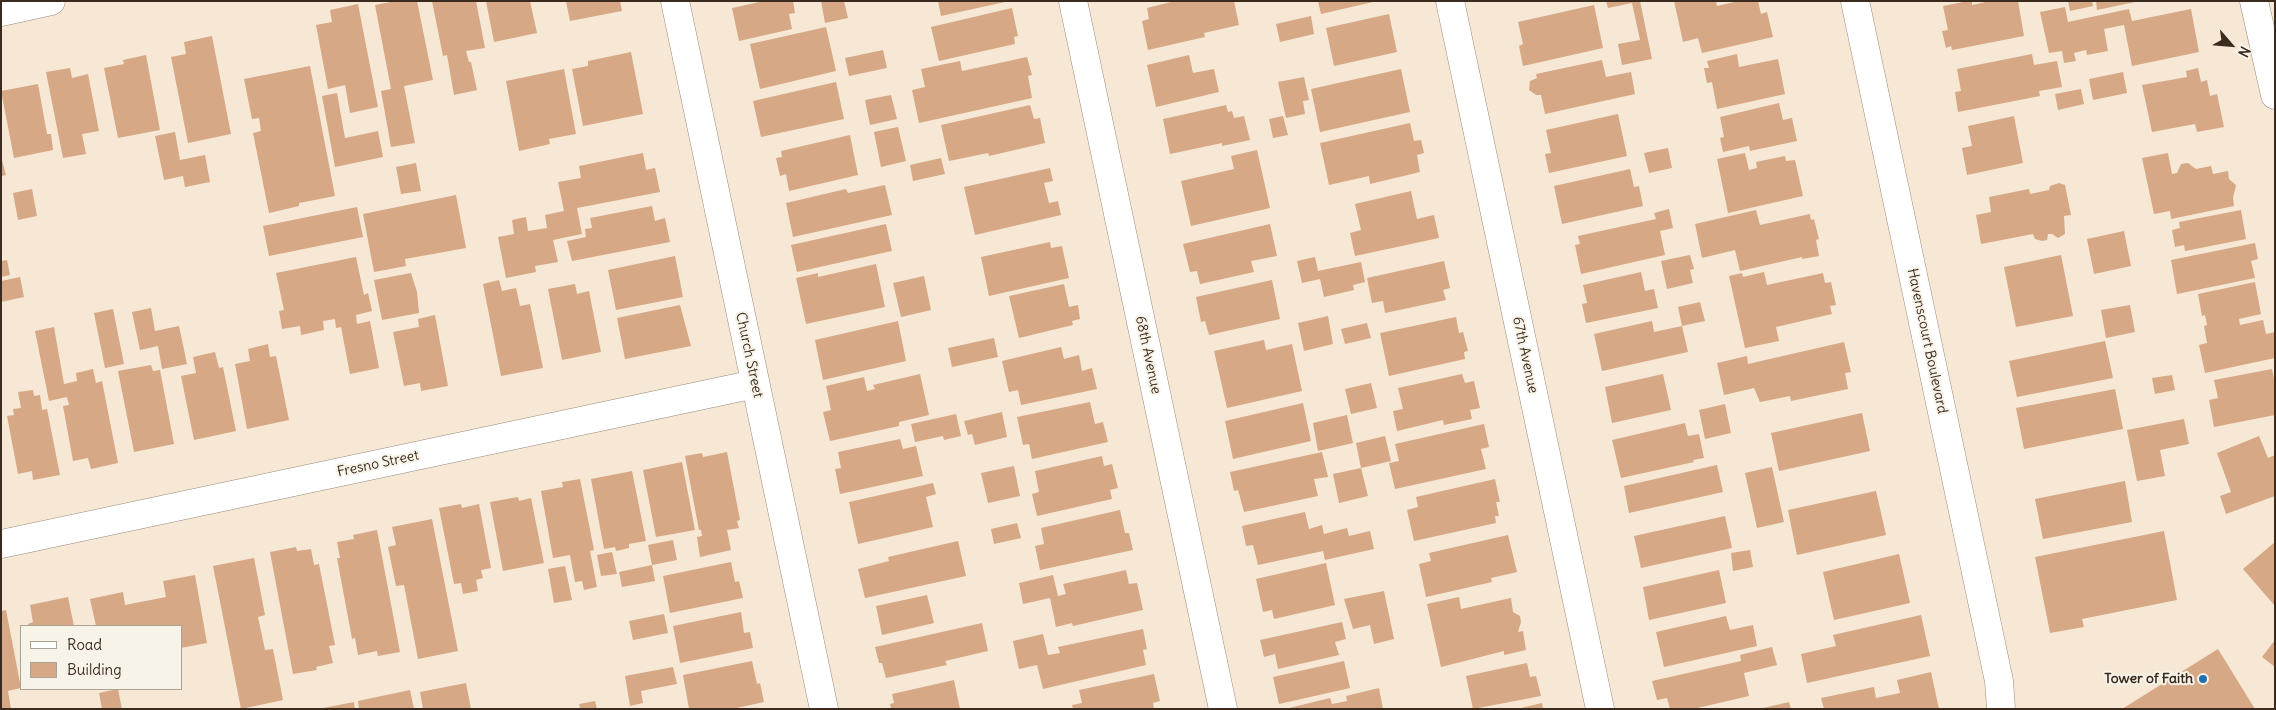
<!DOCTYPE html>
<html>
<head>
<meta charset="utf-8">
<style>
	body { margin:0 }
	#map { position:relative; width:2276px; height:710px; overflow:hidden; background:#f6e8d5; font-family:Delius,sans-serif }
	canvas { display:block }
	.frame { position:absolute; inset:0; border:2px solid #3b2a1e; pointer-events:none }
	.legend { position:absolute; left:20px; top:625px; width:162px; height:65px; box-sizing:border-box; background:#f7f3e8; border:1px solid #aca397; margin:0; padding:6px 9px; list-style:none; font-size:15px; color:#3b2a1e }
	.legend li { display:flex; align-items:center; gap:10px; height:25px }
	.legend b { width:25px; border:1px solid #aca397 }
	.north { position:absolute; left:2206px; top:20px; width:50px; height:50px; -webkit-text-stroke:4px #f7f3e8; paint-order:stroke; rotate:117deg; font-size:14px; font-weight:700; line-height:20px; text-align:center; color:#3b2a1e }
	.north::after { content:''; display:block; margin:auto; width:18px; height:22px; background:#3b2a1e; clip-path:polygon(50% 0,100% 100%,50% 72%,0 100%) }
</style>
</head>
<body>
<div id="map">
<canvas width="2276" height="710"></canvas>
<div class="frame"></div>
<ul class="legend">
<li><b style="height:6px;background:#fff"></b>Road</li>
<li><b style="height:14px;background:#d6a885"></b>Building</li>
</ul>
<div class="north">N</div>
</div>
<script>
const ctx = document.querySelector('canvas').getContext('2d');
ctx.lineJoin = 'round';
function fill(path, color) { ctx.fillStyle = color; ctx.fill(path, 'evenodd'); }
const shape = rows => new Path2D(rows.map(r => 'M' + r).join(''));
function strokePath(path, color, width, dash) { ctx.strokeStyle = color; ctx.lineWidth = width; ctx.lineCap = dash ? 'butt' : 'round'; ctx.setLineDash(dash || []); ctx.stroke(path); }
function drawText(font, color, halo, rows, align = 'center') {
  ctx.font = font + ' Delius,sans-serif'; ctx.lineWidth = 4; ctx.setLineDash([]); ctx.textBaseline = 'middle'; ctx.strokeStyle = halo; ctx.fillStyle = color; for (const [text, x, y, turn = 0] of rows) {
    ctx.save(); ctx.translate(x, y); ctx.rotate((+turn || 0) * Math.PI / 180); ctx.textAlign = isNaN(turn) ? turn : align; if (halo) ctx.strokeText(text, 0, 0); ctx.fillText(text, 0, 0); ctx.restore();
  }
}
fill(shape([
	[396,1,417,1,433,80,404,86,415,143,391,147,381,91,391,89,375,5],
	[432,1,476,1,485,48,466,51,469,62,471,62,477,90,454,95,447,55,443,56],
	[486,1,530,1,537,33,494,42],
	[566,1,620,1,622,11,570,21],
	[764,1,793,1,795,13,789,14,792,29,739,41,732,8],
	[821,1,844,1,848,18,825,23],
	[938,1,1005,1,1005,2,941,16],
	[1175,1,1234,1,1239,25,1204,33,1205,37,1148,50,1142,21,1149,19,1147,8],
	[1318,1,1373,1,1373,2,1321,14],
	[1606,1,1640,1,1652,59,1622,65,1618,44,1640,40,1632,3,1608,8],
	[1674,1,1716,1,1717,6,1739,1,1758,1,1761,14,1767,12,1773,37,1702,53,1698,38,1683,42],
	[1968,1,1972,1,1972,5,1990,1,2018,1,2024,36,1952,50,1951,46,1946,48,1942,31,1948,30,1943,6],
	[2068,1,2092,1,2093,6,2070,11],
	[2096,1,2135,1,2135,2,2097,10],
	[358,4,378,107,350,113,345,85,328,89,316,25,332,22,330,10],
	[1594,5,1603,48,1523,66,1519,46,1523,44,1518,22],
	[2065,7,2068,22,2129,9,2132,21,2191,9,2199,52,2132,66,2124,25,2104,29,2108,51,2087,55,2086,50,2074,53,2076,61,2064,63,2062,51,2049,53,2040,12],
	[1012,8,1018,36,1014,37,1015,44,939,61,931,27],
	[1389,14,1397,52,1334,66,1326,28],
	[1311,16,1314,34,1280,42,1276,24],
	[826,27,836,71,760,89,750,44],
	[212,36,231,134,188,143,171,57,186,54,184,42],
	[883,50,887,68,849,76,845,58],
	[631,52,643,114,583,126,572,69,588,66,588,61],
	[1737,54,1739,67,1778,59,1785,94,1717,109,1712,82,1707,83,1704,68,1709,68,1707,61],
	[2032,54,2034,65,2057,61,2062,87,2039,91,2040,96,1958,112,1955,92,1961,91,1957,69],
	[146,55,160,130,118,138,104,68,124,64,123,60],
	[1189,55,1193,73,1214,69,1219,92,1156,107,1147,65],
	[1027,57,1032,75,1028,76,1032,98,919,123,912,90,925,87,921,69,960,61,962,71],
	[1602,60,1606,77,1631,72,1635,94,1545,114,1541,95,1536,95,1529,90,1530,81,1537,78,1536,74],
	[310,66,335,196,299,203,299,206,269,213,253,133,261,131,259,118,252,119,244,79],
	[70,68,72,78,88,74,99,131,82,134,86,154,63,158,46,72],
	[2198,68,2201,82,2207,80,2210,96,2217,94,2224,127,2197,132,2195,124,2152,132,2142,85,2187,77,2186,71],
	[564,69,576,134,549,139,550,144,519,151,506,81],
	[1401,69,1410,112,1320,132,1311,89],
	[2123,72,2127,93,2093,100,2089,79],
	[1304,77,1309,100,1303,101,1305,114,1286,118,1278,82],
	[836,82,844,119,761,137,753,101],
	[38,84,47,134,51,134,53,150,14,158,1,91],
	[2081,89,2084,104,2058,110,2055,94],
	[337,93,345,138,378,131,383,157,335,167,322,96],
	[891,95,897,119,870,125,865,100],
	[1779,103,1783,120,1792,118,1797,141,1750,151,1749,146,1723,152,1720,138,1724,137,1720,117],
	[1030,105,1034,119,1040,118,1045,143,989,156,988,153,949,161,941,125],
	[1226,105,1228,112,1232,111,1234,118,1244,116,1250,140,1222,146,1222,143,1170,154,1163,119],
	[1618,114,1627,156,1549,173,1545,154,1551,153,1546,130],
	[1283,116,1288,135,1273,138,1269,119],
	[2014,116,2023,163,1967,175,1962,148,1972,146,1968,126],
	[1410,123,1414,141,1421,140,1424,153,1417,155,1420,172,1370,184,1369,176,1329,185,1320,143],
	[898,127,906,161,881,167,874,132],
	[175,132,180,160,205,155,210,182,185,187,183,176,164,180,155,136],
	[850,135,858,175,789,191,786,174,780,176,776,158,782,157,781,151],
	[1668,148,1672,168,1649,173,1644,153],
	[1257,150,1270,208,1191,226,1181,181,1234,169,1231,156],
	[643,153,646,170,655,168,660,192,577,208,582,234,553,240,558,262,535,266,536,272,506,278,498,237,514,234,512,220,526,217,528,231,547,228,545,215,564,211,558,182,581,178,579,166],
	[1745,153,1749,170,1757,168,1756,162,1785,156,1786,161,1795,160,1803,196,1728,213,1717,159],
	[2168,153,2172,174,2177,173,2181,164,2188,163,2196,169,2211,166,2213,174,2228,171,2229,179,2236,185,2233,198,2234,206,2171,219,2170,211,2154,214,2142,158],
	[1,156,6,175,1,176],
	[941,158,945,174,913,181,910,165],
	[416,163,421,191,401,194,396,167],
	[1050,168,1053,181,1044,183,1049,203,1058,201,1061,215,975,235,964,187],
	[1630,169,1634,187,1639,186,1643,206,1562,224,1554,186],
	[2059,183,2065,185,2071,215,2064,216,2065,234,2058,238,2052,234,2048,234,2047,240,2042,241,2035,239,2033,234,1981,244,1976,215,1991,212,1989,197,2029,189,2030,194,2049,190,2050,186],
	[885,185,892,215,793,237,786,203,846,189,848,193],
	[32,189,37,216,18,220,13,193],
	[1411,191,1417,219,1434,215,1439,238,1355,256,1350,233,1361,230,1355,204],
	[456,195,466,248,405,259,406,266,374,272,363,214],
	[652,206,655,221,665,218,670,242,572,261,567,241,586,237,585,229,592,228,590,218],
	[357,207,363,237,269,256,263,226],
	[1669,209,1673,228,1660,231,1665,255,1581,274,1575,245,1580,244,1578,236,1656,219,1654,213],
	[1756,210,1760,225,1810,214,1811,220,1814,219,1819,239,1816,240,1819,256,1802,259,1802,257,1740,271,1735,250,1702,258,1695,224],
	[2241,210,2246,239,2185,251,2184,245,2175,247,2172,230,2180,228,2179,222],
	[886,224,892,251,797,272,791,245],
	[1270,224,1277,256,1251,261,1254,272,1200,284,1197,271,1190,272,1183,244],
	[2124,231,2131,266,2094,274,2087,239],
	[1050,242,1051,248,1062,246,1069,278,989,296,981,257],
	[2255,243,2258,259,2251,261,2255,278,2177,294,2171,260],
	[1690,255,1694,269,1690,270,1693,283,1667,289,1661,261],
	[2061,255,2073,316,2016,327,2004,267],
	[675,256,683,297,616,310,608,270],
	[356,257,364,295,368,293,372,311,356,315,357,324,370,321,379,368,350,374,341,327,336,328,335,319,323,321,324,330,301,335,300,326,282,329,279,311,284,310,276,273],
	[1315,257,1318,271,1361,262,1365,282,1353,285,1354,290,1324,297,1320,279,1302,283,1297,261],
	[7,260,10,275,1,277,1,261],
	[1444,261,1450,288,1443,290,1446,300,1385,313,1383,301,1372,303,1367,278],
	[876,264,885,307,806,324,796,278,818,273,818,277],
	[1641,272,1645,291,1654,289,1658,308,1586,323,1582,304,1587,303,1583,285],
	[1764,272,1767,285,1823,273,1825,283,1831,282,1836,305,1830,306,1832,314,1776,327,1779,341,1745,348,1729,276,1742,273,1743,277],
	[411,273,417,292,419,313,382,320,374,280],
	[924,276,931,310,901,317,893,283],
	[20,277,24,297,1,302,1,281],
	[499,280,502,291,516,288,520,306,530,304,543,368,501,376,483,284],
	[1272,280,1280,319,1209,335,1205,321,1201,322,1196,297],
	[2255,282,2261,314,2239,319,2240,325,2263,320,2266,334,2275,332,2275,358,2205,373,2199,345,2207,343,2204,326,2207,325,2205,315,2202,316,2198,294],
	[575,284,577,294,589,291,601,352,562,360,548,289],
	[1064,284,1069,307,1078,305,1080,319,1072,321,1073,325,1019,338,1009,296],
	[1700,302,1705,321,1682,326,1688,352,1602,371,1594,334,1652,321,1654,332,1682,326,1678,307],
	[680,305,691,346,625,359,617,318],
	[2130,305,2135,332,2106,338,2101,310],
	[151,308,155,331,179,326,187,364,162,369,158,346,140,350,132,312],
	[113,309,124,364,105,368,94,313],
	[435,315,448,386,421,391,420,383,404,386,393,332,419,327,418,319],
	[1328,316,1333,344,1304,351,1298,323],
	[1456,317,1459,333,1463,332,1468,351,1464,352,1465,359,1389,376,1380,333],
	[898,321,906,361,823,380,815,340],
	[1367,323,1371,338,1345,344,1341,329],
	[54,327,64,384,77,381,76,373,93,369,96,383,102,381,118,463,91,469,88,458,73,461,63,406,69,405,67,397,49,401,35,331],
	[994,338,998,357,952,367,948,348],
	[1264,340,1266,350,1292,344,1302,391,1227,408,1214,351],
	[2105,341,2113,378,2017,397,2009,361],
	[1844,342,1851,372,1845,373,1848,389,1791,401,1790,396,1760,402,1754,388,1724,395,1717,363,1747,356,1748,364],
	[268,344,270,357,276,356,289,420,247,429,235,364,250,361,248,349],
	[1061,347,1064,359,1079,355,1082,371,1092,368,1097,389,1021,405,1018,390,1009,392,1002,361],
	[215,352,219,368,223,367,236,431,194,440,181,376,196,373,193,357],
	[151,365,153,371,160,370,174,444,134,452,118,371],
	[2272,369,2275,384,2275,415,2214,427,2209,400,2218,398,2214,380],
	[920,374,929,415,899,422,899,426,830,441,823,412,831,410,826,386,864,377,867,391,875,389,873,385],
	[1462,374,1465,383,1474,381,1480,408,1470,410,1472,419,1444,425,1443,420,1397,431,1393,411,1403,409,1398,388],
	[1663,374,1671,410,1612,423,1605,387],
	[2172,375,2175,390,2155,394,2152,378],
	[1371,383,1377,408,1351,414,1345,389],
	[2115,389,2123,429,2024,449,2016,408],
	[33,390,34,396,40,395,42,410,47,409,60,475,33,480,32,471,18,474,7,416,14,415,13,409,21,408,18,392],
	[1090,402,1095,424,1103,422,1108,442,1032,459,1029,444,1023,445,1017,417],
	[1303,403,1311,441,1233,459,1225,421],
	[1725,404,1731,433,1705,439,1699,410],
	[1002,412,1007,437,975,445,972,434,968,435,964,421],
	[1862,413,1870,451,1779,471,1771,433],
	[956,414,961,436,944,440,943,436,915,442,911,424],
	[1347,415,1353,443,1318,451,1313,423],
	[2184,419,2189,444,2160,450,2165,476,2137,481,2127,430],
	[1685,423,1688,436,1699,434,1704,458,1693,460,1694,462,1621,478,1612,440],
	[1484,424,1489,447,1481,449,1486,469,1395,489,1389,463,1399,461,1395,444],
	[1385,436,1391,461,1361,468,1356,443],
	[2259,436,2268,458,2275,455,2275,496,2226,514,2220,496,2231,492,2217,453],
	[900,439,903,449,916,446,923,476,840,494,835,469,841,468,838,452],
	[727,452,740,520,737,521,739,528,727,530,731,550,700,557,697,537,702,536,701,530,699,530,685,456,702,453,703,457],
	[1322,452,1328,477,1314,479,1318,496,1244,512,1238,490,1234,491,1230,472],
	[1102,456,1104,466,1112,464,1118,488,1110,490,1112,499,1037,516,1032,494,1039,492,1035,471],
	[682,462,695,530,656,537,643,470],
	[1717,465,1723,492,1629,513,1624,486],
	[1014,466,1020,496,988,503,981,473],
	[1772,467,1784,522,1757,528,1745,473],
	[1361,468,1368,496,1339,503,1333,474],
	[632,471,646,541,629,544,629,548,616,551,615,547,604,549,591,479],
	[580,479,594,550,590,551,597,587,584,590,582,581,575,582,570,555,553,558,541,491,563,487,562,482],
	[1495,479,1500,502,1496,502,1499,516,1495,516,1496,523,1414,541,1407,510,1418,507,1416,497],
	[2125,481,2132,522,2043,539,2035,499],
	[933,483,936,494,926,497,933,527,858,544,849,502],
	[1876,491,1886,535,1797,555,1788,510],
	[518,497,519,501,531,498,544,563,503,571,490,502],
	[461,504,462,508,479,504,491,568,481,570,483,578,476,580,478,591,463,594,461,583,454,584,439,508],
	[1120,510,1125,533,1129,533,1133,550,1040,570,1035,546,1044,544,1041,528],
	[1305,512,1309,529,1322,525,1324,534,1347,528,1349,536,1370,531,1374,549,1325,560,1323,551,1258,565,1253,545,1246,546,1242,526],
	[1725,516,1732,548,1641,568,1634,536],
	[432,519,458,651,418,659,404,585,396,586,388,547,396,545,392,527],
	[1017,523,1021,538,994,544,991,529],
	[377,530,400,652,378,656,377,651,358,655,355,638,352,639,337,558,340,558,337,542,354,539,353,535],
	[2164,531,2177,600,2082,619,2084,627,2050,633,2035,557],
	[1508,535,1517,572,1491,578,1492,582,1426,597,1419,564,1431,561,1429,553],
	[673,540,677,560,652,565,648,545],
	[958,541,966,576,865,598,858,569,889,561,888,557],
	[2275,542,2275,606,2243,569],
	[296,547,297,551,311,549,314,565,319,564,335,645,329,646,333,663,316,667,317,670,293,674,270,552],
	[1750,550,1753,567,1733,571,1731,553],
	[612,552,617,574,601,576,597,555],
	[1899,554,1910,603,1834,620,1823,572],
	[254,558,265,615,258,617,265,650,273,649,283,700,241,709,213,566],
	[731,562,735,582,739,581,743,598,670,613,663,576],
	[1326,563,1335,605,1274,619,1272,610,1263,612,1256,579],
	[652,565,655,581,622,587,619,572],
	[565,566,572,600,554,603,548,569],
	[1126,570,1129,584,1137,583,1143,610,1073,626,1072,623,1056,627,1050,598,1023,604,1019,583,1053,575,1058,596,1066,594,1063,584],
	[1719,570,1726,603,1649,620,1643,587],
	[195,575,207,643,181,648,181,626,96,626,90,599,123,592,125,605,166,597,163,581],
	[1384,591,1394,639,1374,644,1370,625,1353,629,1344,599],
	[927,595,934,623,882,635,876,606],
	[68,597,74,626,29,626,28,624,33,622,30,605],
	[1459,597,1461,609,1511,598,1513,612,1520,616,1521,622,1518,632,1523,631,1526,650,1504,655,1504,651,1441,667,1427,604],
	[6,610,21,688,8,691,11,709,1,709,1,611],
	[741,612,744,633,750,632,753,648,680,663,673,626],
	[664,614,668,633,633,640,629,621],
	[1921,615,1930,656,1807,683,1801,654,1836,646,1833,635],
	[1726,616,1730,630,1753,625,1757,646,1664,667,1656,632],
	[1342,622,1346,639,1335,642,1339,655,1278,669,1275,654,1264,657,1260,640],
	[982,623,988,651,945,661,947,665,886,678,882,663,879,663,875,647],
	[1143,629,1147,649,1143,650,1146,665,1043,689,1037,665,1019,669,1013,641,1043,634,1048,655,1060,653,1058,647],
	[2275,640,2275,667,2262,657],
	[1772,647,1777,665,1744,673,1749,696,1693,709,1670,709,1667,698,1657,700,1652,681,1741,661,1740,655],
	[2218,649,2255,709,2122,709],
	[752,661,757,684,760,683,764,702,732,709,689,709,683,675],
	[1344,661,1350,688,1279,704,1273,677],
	[1527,663,1530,677,1536,676,1541,696,1473,709,1466,676],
	[673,667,677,684,641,691,643,703,630,706,625,676],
	[1931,672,1939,709,1824,709,1821,698,1874,687,1876,698,1900,693,1897,680],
	[1154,674,1160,701,1153,703,1154,709,1073,709,1072,705,1082,703,1079,690],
	[954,680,960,709,891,709,890,704,894,703,892,694],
	[466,683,471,709,423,709,420,692],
	[1379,688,1383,709,1285,709,1330,698,1332,704,1347,701,1346,696],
	[118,689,122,709,102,709,99,693],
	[410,690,414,709,359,709,358,701],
	[595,701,597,709,580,709,579,704],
	[354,702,355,709,323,709,323,708],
	[1789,702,1791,709,1763,709,1763,708],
	[1542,703,1543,709,1521,709,1521,708]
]), '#d6a885');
const minor = shape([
	[675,1,824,709],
	[1073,1,1223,709],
	[1450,1,1600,709],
	[1855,1,1999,681,2001,709],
	[2254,1,2275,95],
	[1,12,51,1],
	[1,544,755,384]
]);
strokePath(minor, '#98897a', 29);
strokePath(minor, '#fff', 28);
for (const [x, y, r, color] of [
	[2203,679,5,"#1f6fb2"]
]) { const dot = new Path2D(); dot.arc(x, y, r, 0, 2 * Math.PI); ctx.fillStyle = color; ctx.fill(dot); strokePath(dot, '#f7f3e8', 2); }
drawText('14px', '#3b2a1e', '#f7f3e8', [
	["Havenscourt Boulevard",1927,341,78],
	["Church Street",749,355,78],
	["68th Avenue",1148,355,78],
	["67th Avenue",1525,355,78],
	["Fresno Street",378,464,-12]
]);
drawText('bold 14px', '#3b2a1e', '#f7f3e8', [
	["Tower of Faith",2193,679]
], 'right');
</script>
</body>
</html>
